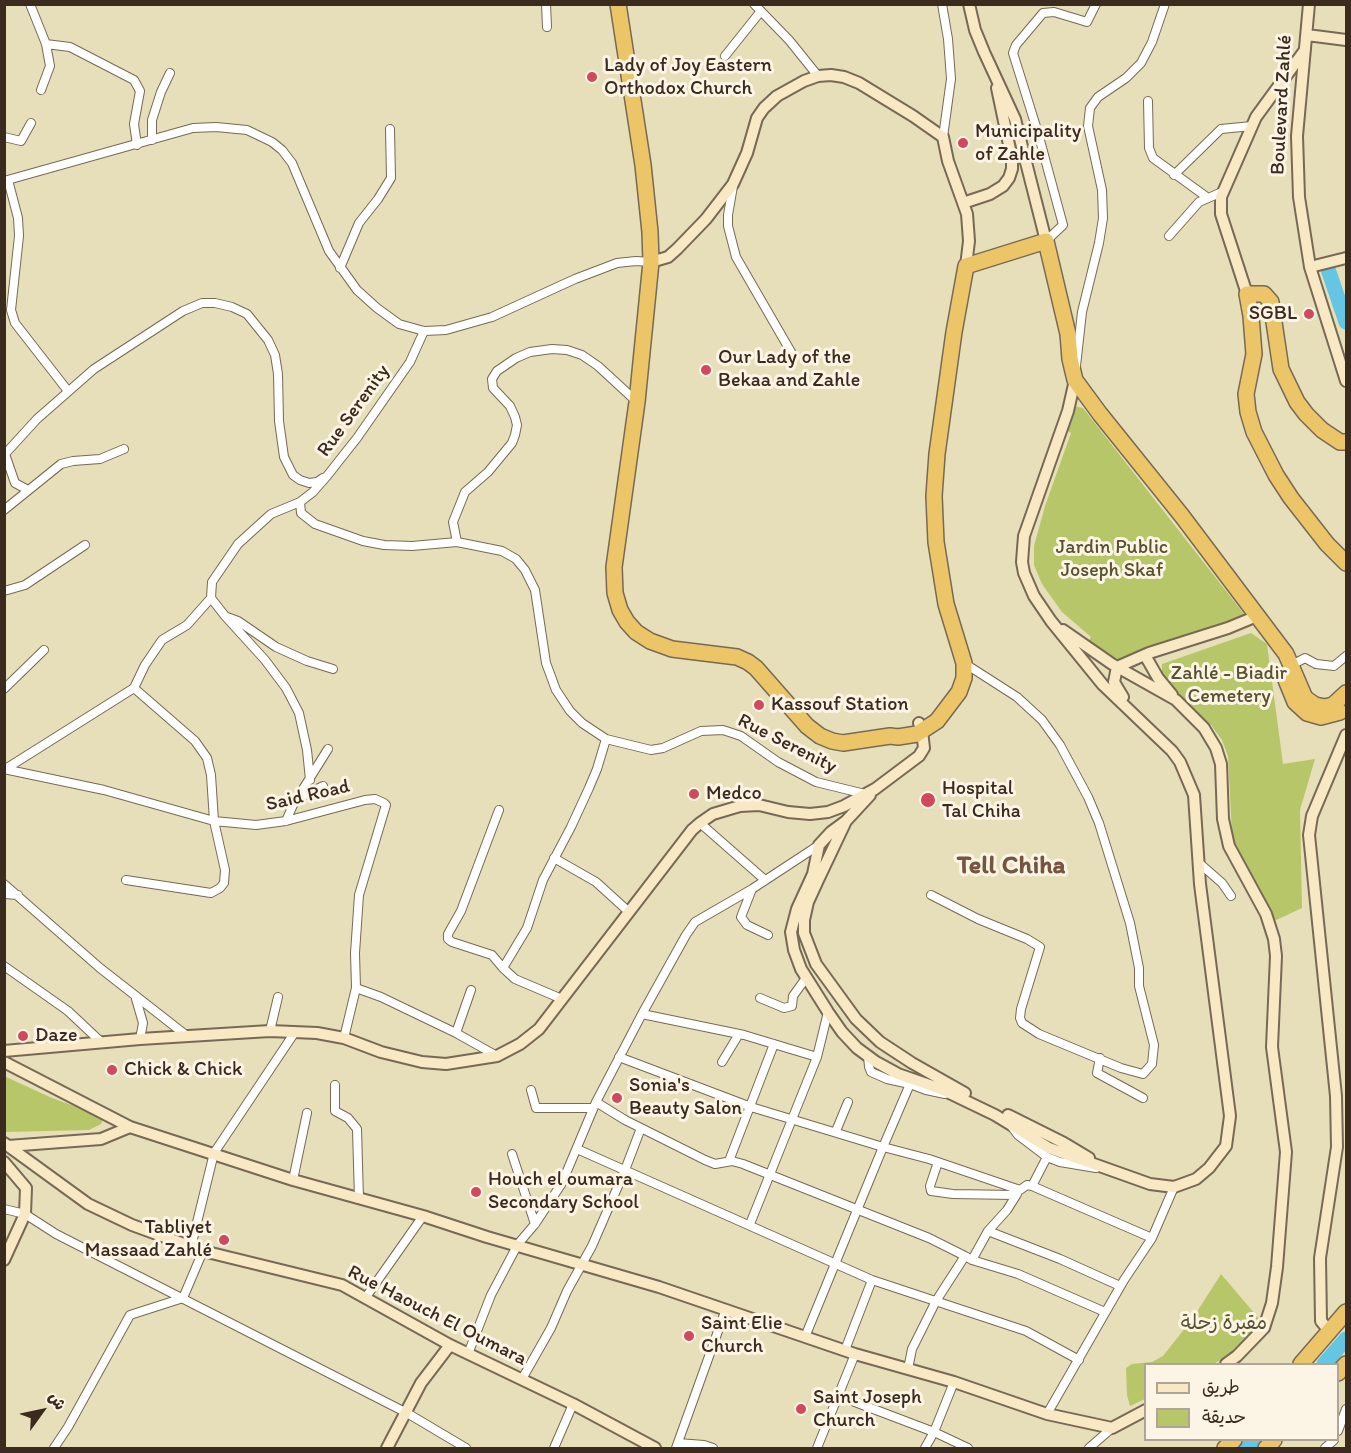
<!DOCTYPE html>
<html>
<head>
<meta charset="utf-8">
<style>
	body { margin:0 }
	#map { position:relative; width:1351px; height:1453px; overflow:hidden; background:#e7dfba; font-family:Itim,"Playpen Sans Arabic",sans-serif }
	canvas { display:block }
	.frame { position:absolute; inset:0; border:6px solid #3b2a1e; pointer-events:none }
	.legend { position:absolute; left:1144px; top:1363px; width:195px; height:78px; box-sizing:border-box; background:#fcf5e5; border:2px solid #afa495; margin:0; padding:8px 10px; list-style:none; font-size:18px; color:#3b2a1e }
	.legend li { display:flex; align-items:center; gap:12px; height:30px }
	.legend b { width:30px; border:2px solid #afa495 }
	.north { position:absolute; left:12px; top:1381px; width:60px; height:60px; -webkit-text-stroke:4px #fcf5e5; paint-order:stroke; rotate:57deg; font-size:16px; font-weight:700; line-height:24px; text-align:center; color:#3b2a1e }
	.north::after { content:''; display:block; margin:auto; width:21px; height:27px; background:#3b2a1e; clip-path:polygon(50% 0,100% 100%,50% 72%,0 100%) }
</style>
</head>
<body>
<div id="map">
<canvas width="1351" height="1453"></canvas>
<div class="frame"></div>
<ul class="legend">
<li><b style="height:8px;background:#f8e8c3"></b>طريق</li>
<li><b style="height:16px;background:#b7c668"></b>حديقة</li>
</ul>
<div class="north">ش</div>
</div>
<script>
const ctx = document.querySelector('canvas').getContext('2d');
ctx.lineJoin = 'round';
function fill(path, color) { ctx.fillStyle = color; ctx.fill(path, 'evenodd'); }
const shape = rows => new Path2D(rows.map(r => 'M' + r).join(''));
function strokePath(path, color, width, dash) { ctx.strokeStyle = color; ctx.lineWidth = width; ctx.lineCap = dash ? 'butt' : 'round'; ctx.setLineDash(dash || []); ctx.stroke(path); }
function drawText(font, color, halo, rows, align = 'center') {
  ctx.font = font + ' Itim,"Playpen Sans Arabic",sans-serif'; ctx.lineWidth = 6; ctx.setLineDash([]); ctx.textBaseline = 'middle'; ctx.strokeStyle = halo; ctx.fillStyle = color; for (const [text, x, y, turn = 0] of rows) {
    ctx.save(); ctx.translate(x, y); ctx.rotate((+turn || 0) * Math.PI / 180); ctx.textAlign = isNaN(turn) ? turn : align; if (halo) ctx.strokeText(text, 0, 0); ctx.fillText(text, 0, 0); ctx.restore();
  }
}
fill(shape([
	[1074,406,1083,408,1244,614,1243,621,1125,666,1088,642,1091,637,1062,612,1042,584,1034,565,1034,546,1045,506,1071,433,1066,430],
	[1251,633,1267,644,1283,764,1315,759,1300,810,1302,908,1274,921,1234,847,1232,834,1228,756,1222,740,1211,725,1196,714,1162,674,1162,664],
	[4,1076,52,1098,104,1117,101,1124,89,1130,6,1132],
	[1221,1274,1261,1321,1252,1338,1235,1353,1213,1364,1146,1364,1145,1399,1130,1406,1127,1395,1126,1368,1132,1364,1152,1362,1163,1356,1193,1318]
]), '#b7c668');
strokePath(shape([
	[1328,269,1346,322],
	[1324,1364,1346,1339],
	[1247,1448,1255,1440]
]), '#64c6e2', 15);
const street = shape([
	[30,4,46,44,50,66,41,90],
	[546,4,547,27],
	[754,4,789,40,818,76],
	[942,4,948,39,951,79,943,137],
	[46,44,70,47,134,80,140,91,134,124,137,145],
	[725,56,761,11],
	[1148,101,1149,148,1153,158,1208,198],
	[4,137,21,141,31,123],
	[152,140,152,120,161,92,170,73],
	[1174,175,1221,129,1252,126],
	[8,180,18,218,19,236,11,310,15,323,68,391],
	[4,181,193,128,216,127,247,130,272,142,282,150,292,163,329,251,357,290,377,308,399,324,424,331,446,330,492,317,575,279,617,263,636,261,651,262],
	[733,186,728,215,728,226,736,257,791,352],
	[1169,236,1199,202,1222,192],
	[1046,241,1063,225,1038,133,1013,53,1016,45,1043,13,1054,12,1087,22,1096,4],
	[340,268,359,223,378,199,391,178,390,129],
	[1076,366,1082,312,1099,243,1103,218,1102,190,1088,126,1090,108,1098,97,1126,78,1141,63,1152,42,1165,4],
	[28,490,15,483,5,454,37,419,94,369,183,311,202,303,215,303,232,307,247,314,268,340,275,355,278,374,279,421,284,457,293,475,300,480,309,483,317,482,323,478],
	[300,502,301,513,315,524,363,541,384,545,412,546,457,542,502,551,516,559,525,570,535,590,546,663,556,690,570,711,582,723,606,739,651,750,663,748,701,731,723,730,741,736,778,762,816,782,865,794],
	[4,510,61,464,73,461,100,459,124,449],
	[457,542,453,522,465,492,488,472,512,443,515,435,517,425,515,417,510,406,493,388,492,379,497,371,516,358,530,352,552,349,567,350,582,355,598,366,636,401],
	[4,591,25,585,85,545],
	[211,598,225,616,265,660,286,688,299,713,307,750,310,780],
	[227,617,238,621,276,647,307,661,333,669],
	[1290,666,1305,658,1316,664,1334,666,1346,656],
	[4,689,44,650],
	[7,768,134,688,145,665,162,640,187,625,211,598,212,582,238,544,271,514,300,502,313,492,327,476,357,438,410,362,424,331],
	[4,769,104,790,214,821,256,825,286,821,365,800,375,799,384,803,386,805,359,895,355,953,356,988,344,1038],
	[299,798,323,786],
	[499,810,461,911,448,934,448,939,452,942,492,955,503,968,515,979,562,999],
	[286,821,293,805,328,749],
	[700,823,765,880],
	[554,858,596,882,629,912],
	[1198,862,1222,883,1231,896],
	[126,880,211,893,220,888,224,883,225,870,214,821,211,775,207,758,195,741,134,688],
	[4,884,100,968,187,1036],
	[752,889,741,917,747,925,768,935],
	[4,894,18,895],
	[931,895,978,919,1027,939,1040,947,1021,1009,1020,1018,1022,1023,1039,1034,1121,1068,1143,1074,1152,1064,1154,1045,1139,986,1139,968,1130,923,1099,823,1088,797,1060,745,1042,720,1017,697,964,663],
	[4,966,68,1011,101,1042],
	[503,968,527,928,543,880,571,827,589,788,597,769,606,739],
	[356,988,381,997,456,1033,497,1056],
	[760,998,784,1008,792,1006,793,996,806,978],
	[136,999,143,1023,140,1039],
	[642,1014,744,1035,817,1057],
	[270,1031,278,997],
	[456,1033,471,990],
	[868,1056,869,1067,871,1072,887,1079,910,1084],
	[619,1057,751,1107,883,1147,910,1084,926,1090,945,1094],
	[1100,1058,1097,1073,1143,1098],
	[722,1062,739,1034],
	[335,1085,335,1111,348,1118,357,1129,359,1199],
	[531,1090,536,1108,593,1108],
	[596,1102,625,1120,705,1160,715,1164,732,1161,743,1164,929,1238,965,1256,936,1301,912,1349,908,1369],
	[1012,1127,1018,1135,1047,1157],
	[836,1131,848,1102],
	[577,1149,872,1280,1026,1331,1079,1360],
	[512,1154,535,1224],
	[729,1161,774,1044],
	[938,1162,930,1186,931,1191,953,1194,1015,1195],
	[293,1180,307,1113],
	[1032,1186,1047,1157,1060,1162,1096,1168],
	[4,1209,25,1214,56,1234,407,1413,466,1448],
	[750,1224,817,1057,828,1012],
	[988,1231,1060,1259,1120,1286],
	[191,1247,214,1153,295,1032],
	[965,1256,972,1260,1018,1274,1105,1312],
	[972,1260,988,1231,1007,1210,1017,1194],
	[366,1297,423,1216],
	[805,1337,883,1147,929,1159,1020,1190,1027,1185,1032,1186,1152,1238],
	[845,1350,872,1280],
	[468,1354,491,1295,518,1244,535,1224,562,1183,596,1102,642,1014,686,935,695,922,752,889,819,845],
	[522,1379,551,1328,567,1291,592,1246,625,1170,641,1128],
	[839,1396,934,1432,968,1448],
	[1047,1414,1124,1280,1152,1238,1174,1187],
	[1338,1431,1346,1409],
	[678,1443,704,1445,713,1448],
	[54,1448,68,1427,130,1315,183,1298,203,1251],
	[554,1448,573,1404],
	[676,1448,726,1309],
	[817,1448,855,1354],
	[925,1448,934,1432,954,1382],
	[1089,1448,1112,1428],
	[1325,1448,1334,1440]
]);
const secondary = shape([
	[969,4,975,30,984,52,1015,119,1046,241],
	[1309,4,1297,136,1299,197,1310,267,1346,381],
	[1307,35,1346,40],
	[963,203,990,194,1003,186,1009,178,1012,169,1012,159,997,88],
	[651,262,668,257,677,249,706,219,733,184,747,153,757,118,764,108,777,96,804,81,818,76,831,75,844,77,859,83,913,116,943,137,948,161,967,214,969,241,966,266],
	[1310,267,1346,258],
	[1247,294,1221,214,1221,197,1256,117,1305,50],
	[1063,630,1112,664,1176,700,1204,728,1216,748,1221,764,1223,819,1229,846,1266,914,1274,939,1276,956,1272,1047,1286,1152,1277,1267,1272,1303,1264,1328,1237,1356,1226,1364],
	[1146,657,1158,678,1172,695],
	[1123,697,1114,682,1117,667,1149,653,1228,628,1257,616],
	[870,795,846,821,819,878,808,902,804,920,804,933,816,964,856,1019,880,1042,912,1063,965,1093],
	[846,821,831,832,819,845,813,874,797,909,791,932,794,950,801,969,828,1012,842,1032,857,1048,876,1062,898,1074,941,1089,995,1115,1049,1148,1150,1184,1174,1187,1196,1179,1209,1168,1226,1146,1230,1116,1200,884,1194,795,1180,762,1172,751,1103,685,1051,621,1034,596,1024,573,1022,562,1024,536,1068,411,1075,380],
	[4,1051,140,1039,270,1031,317,1033,344,1038,381,1052,422,1062,446,1064,497,1056,520,1044,539,1029,692,830,700,823,713,814,740,806,759,805,788,812,810,814,828,812,844,806,875,789,919,756,924,748,922,731,919,723],
	[4,1062,130,1127,293,1180,423,1216,487,1237,659,1287,855,1354,954,1382,1047,1414,1112,1428,1146,1410],
	[1008,1115,1064,1143,1089,1158],
	[4,1143,88,1204,132,1225,203,1251,342,1285,450,1345,573,1404,655,1448],
	[8,1146,101,1139,130,1127],
	[4,1162,26,1188,25,1214,4,1260],
	[1330,1332,1321,1321,1320,1258,1337,1147,1336,1096,1309,835,1312,816,1346,735],
	[387,1448,421,1383,450,1345]
]);
const highway = shape([
	[618,4,643,165,650,232,651,262,637,402,614,567,615,593,620,610,627,622,636,632,650,641,672,649,737,657,748,662,756,668,807,726,820,736,832,741,843,743,890,736,898,737,917,734,937,721,959,692,964,678,964,663,946,604,936,542,934,496,937,454,954,332,966,266,1046,241,1068,334,1070,359,1075,380,1100,414,1182,516,1286,654,1305,698,1315,705,1325,707,1333,705,1346,693],
	[1346,442,1340,442,1322,430,1306,414,1297,402,1281,369,1271,302,1264,294,1247,294,1251,316,1254,354,1246,394,1248,412,1254,432,1276,475,1291,498,1327,544,1346,563],
	[1286,680,1295,702,1307,713,1321,717,1340,712],
	[1301,1364,1346,1312],
	[1338,1373,1346,1364],
	[1225,1448,1234,1440],
	[1266,1448,1274,1440]
]);
strokePath(street, '#776955', 10);
strokePath(secondary, '#776955', 14);
strokePath(highway, '#776955', 18);
strokePath(street, '#fff', 8);
strokePath(secondary, '#f8e8c3', 10);
strokePath(highway, '#edc569', 15);
for (const [x, y, r, color] of [
	[592,77,6,"#d1495b"],
	[963,143,6,"#d1495b"],
	[1309,314,6,"#d1495b"],
	[706,370,6,"#d1495b"],
	[759,705,6,"#d1495b"],
	[694,794,6,"#d1495b"],
	[928,800,8,"#d1495b"],
	[23,1036,6,"#d1495b"],
	[112,1070,6,"#d1495b"],
	[617,1098,6,"#d1495b"],
	[476,1192,6,"#d1495b"],
	[224,1240,6,"#d1495b"],
	[689,1336,6,"#d1495b"],
	[801,1409,6,"#d1495b"]
]) { const dot = new Path2D(); dot.arc(x, y, r, 0, 2 * Math.PI); ctx.fillStyle = color; ctx.fill(dot); strokePath(dot, '#fcf5e5', 2); }
drawText('20px', '#3b2a1e', '#fcf5e5', [
	["Lady of Joy Eastern",604,66],
	["Orthodox Church",604,89],
	["Municipality",975,132],
	["of Zahle",975,155],
	["SGBL",1297,314,"right"],
	["Our Lady of the",718,358],
	["Bekaa and Zahle",718,381],
	["Kassouf Station",771,705],
	["Hospital",942,789],
	["Tal Chiha",942,812],
	["Medco",706,794],
	["Daze",35,1036],
	["Chick & Chick",124,1070],
	["Sonia's",629,1086],
	["Beauty Salon",629,1109],
	["Houch el oumara",488,1180],
	["Secondary School",488,1203],
	["Tabliyet",212,1228,"right"],
	["Massaad Zahlé",212,1251,"right"],
	["Saint Elie",701,1324],
	["Church",701,1347],
	["Saint Joseph",813,1398],
	["Church",813,1421]
], 'left');
drawText('20px', '#3b2a1e', '#fcf5e5', [
	["Boulevard Zahlé",1282,105,-87],
	["Rue Serenity",354,411,-54],
	["Rue Serenity",787,744,27],
	["Said Road",308,796,-13],
	["Rue Haouch El Oumara",437,1316,27]
]);
drawText('20px', '#5a5130', '#fcf5e5', [
	["Jardin Public",1112,548],
	["Joseph Skaf",1112,571],
	["Zahlé - Biadir",1229,674],
	["Cemetery",1229,697],
	["مقبرة زحلة",1224,1324]
]);
drawText('bold 26px', '#765540', '#fcf5e5', [
	["Tell Chiha",1011,866]
]);
</script>
</body>
</html>
